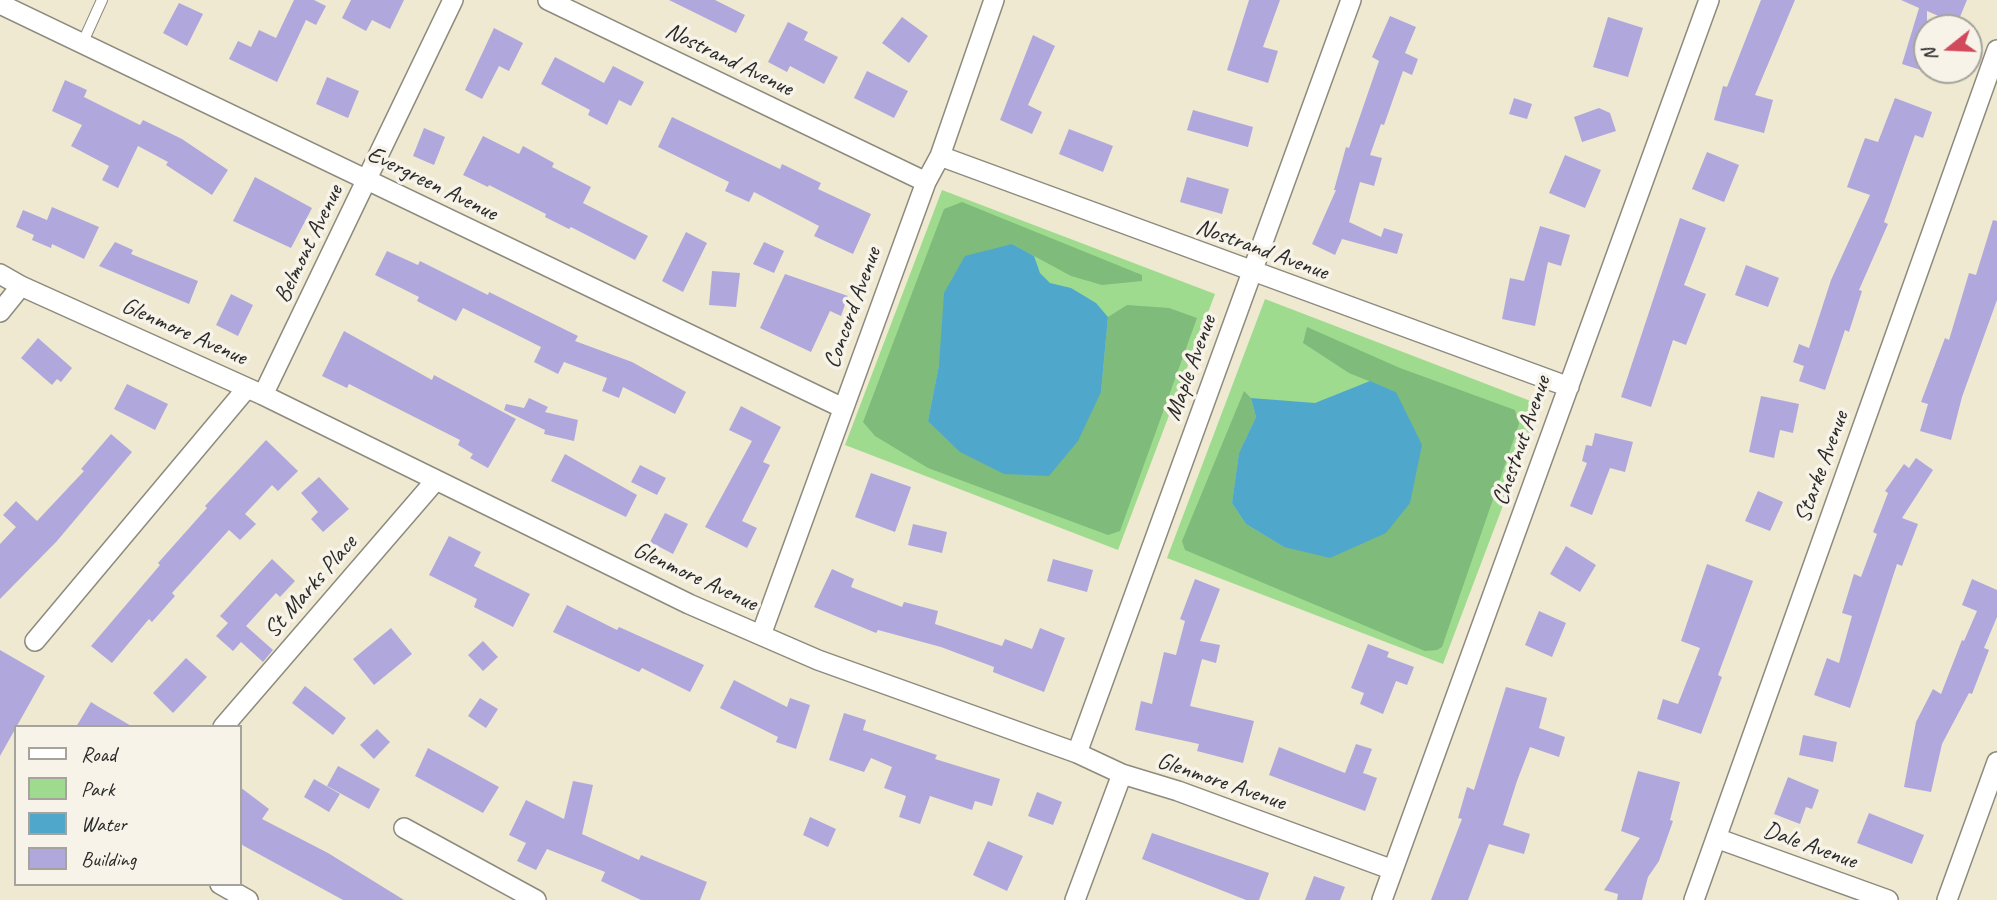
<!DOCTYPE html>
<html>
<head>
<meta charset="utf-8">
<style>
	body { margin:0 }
	#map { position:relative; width:1997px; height:900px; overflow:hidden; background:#efe9d1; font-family:Caveat,sans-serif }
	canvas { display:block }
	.legend { position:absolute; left:14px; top:725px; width:228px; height:161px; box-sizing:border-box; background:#f7f3e8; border:2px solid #a5a39c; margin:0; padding:9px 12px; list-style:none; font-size:21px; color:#2b2b2b }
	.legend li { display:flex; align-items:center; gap:14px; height:35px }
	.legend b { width:35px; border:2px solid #a5a39c }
	.north { position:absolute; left:1913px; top:14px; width:70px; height:70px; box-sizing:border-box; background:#f7f3e8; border:2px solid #a5a39c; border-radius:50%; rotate:252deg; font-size:19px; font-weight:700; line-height:28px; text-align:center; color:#2b2b2b }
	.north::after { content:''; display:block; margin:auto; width:24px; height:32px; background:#d1495b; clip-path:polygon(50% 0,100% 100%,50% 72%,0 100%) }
</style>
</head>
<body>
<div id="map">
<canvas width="1997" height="900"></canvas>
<ul class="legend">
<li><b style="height:9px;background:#fff"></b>Road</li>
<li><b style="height:19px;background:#9fdb8f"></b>Park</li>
<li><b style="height:19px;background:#4fa8cc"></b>Water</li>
<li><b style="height:19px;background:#b0a8dc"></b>Building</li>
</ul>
<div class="north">N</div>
</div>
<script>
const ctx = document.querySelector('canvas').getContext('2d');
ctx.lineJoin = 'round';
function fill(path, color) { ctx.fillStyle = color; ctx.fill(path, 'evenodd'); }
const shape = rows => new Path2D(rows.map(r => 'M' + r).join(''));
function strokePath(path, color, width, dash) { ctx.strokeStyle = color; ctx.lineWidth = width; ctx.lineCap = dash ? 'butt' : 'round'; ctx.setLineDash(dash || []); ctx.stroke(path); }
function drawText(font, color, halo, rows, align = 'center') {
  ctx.font = font + ' Caveat,sans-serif'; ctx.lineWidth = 7; ctx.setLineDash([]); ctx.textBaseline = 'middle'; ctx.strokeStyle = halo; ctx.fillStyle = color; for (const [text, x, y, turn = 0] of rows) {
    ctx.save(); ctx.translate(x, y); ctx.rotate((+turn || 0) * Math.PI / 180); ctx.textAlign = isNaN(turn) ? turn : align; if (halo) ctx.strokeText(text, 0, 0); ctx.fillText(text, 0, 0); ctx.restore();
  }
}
fill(shape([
	[942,190,1215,294,1118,550,845,445],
	[1265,299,1541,405,1443,664,1167,558]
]), '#9fdb8f');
fill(shape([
	[962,202,1142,275,1142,281,1102,285,1071,276,1012,244,939,365,928,421,1101,392,1108,317,1127,305,1169,308,1197,318,1120,531,1108,535,928,468,875,436,863,422,944,209],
	[1307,327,1400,368,1515,410,1519,424,1442,647,1437,650,1425,651,1185,550,1182,541,1244,391,1251,398,1256,417,1239,453,1232,503,1246,524,1284,547,1396,392,1349,373,1303,343]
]), '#7fbb7a');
fill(shape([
	[1012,244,1034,256,1040,273,1050,283,1071,288,1096,303,1108,317,1101,392,1078,441,1049,476,1004,474,960,452,928,421,939,365,944,293,965,256],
	[1370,381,1396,392,1422,445,1410,503,1386,533,1330,558,1284,547,1246,524,1232,503,1239,453,1256,417,1251,398,1315,403]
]), '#4fa8cc');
fill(shape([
	[294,0,314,0,326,6,316,25,306,20,277,82,229,59,238,41,251,47,259,30,276,38],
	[351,0,404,0,390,29,372,20,366,31,342,18],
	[669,0,715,0,745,15,736,33],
	[1249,0,1280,0,1263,47,1278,51,1268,83,1227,70],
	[1761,0,1795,0,1755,95,1773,100,1764,133,1714,120,1723,86,1727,87],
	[1901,0,1967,0,1957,24,1927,11,1927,72,1902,64,1919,8],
	[179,3,203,14,187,46,163,33],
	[1390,16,1416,27,1405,53,1418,59,1412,75,1403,71,1384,125,1381,124,1370,155,1382,158,1374,186,1360,182,1349,222,1381,237,1384,228,1403,234,1397,254,1342,239,1335,255,1312,244,1336,190,1334,190,1346,147,1349,148,1379,61,1372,57],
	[902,17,928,36,909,63,882,43],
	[1608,17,1643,28,1628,77,1593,67],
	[788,22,808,32,804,40,838,57,824,84,790,66,787,72,768,62],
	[494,28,523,43,509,71,499,66,482,99,465,90],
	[1033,35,1055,46,1028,105,1042,112,1032,134,1000,120],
	[555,57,604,83,613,66,644,82,631,106,619,100,607,125,588,115,590,110,541,84],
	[867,71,908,91,894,118,854,98],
	[327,77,359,91,348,118,316,104],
	[65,80,87,90,84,97,140,125,143,120,182,139,228,170,212,195,166,165,168,162,138,146,118,188,102,180,109,166,71,146,82,125,52,111],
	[1514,98,1532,104,1527,119,1509,114],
	[1895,98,1932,112,1923,138,1915,135,1884,222,1888,224,1859,290,1862,291,1849,332,1845,330,1825,390,1799,381,1804,366,1793,362,1799,344,1809,348,1831,280,1870,195,1847,187,1865,138,1878,142],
	[1599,108,1610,113,1616,131,1582,142,1574,117],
	[1193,110,1253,127,1248,147,1187,130],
	[672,117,780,169,782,164,821,183,818,189,871,214,853,254,814,236,819,226,754,192,749,202,725,191,729,182,658,147],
	[424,128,445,137,434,165,413,156],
	[1069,129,1113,146,1103,172,1059,154],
	[483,136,519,154,523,146,554,163,552,167,591,187,583,203,648,236,635,260,571,227,569,229,545,217,546,214,489,185,488,187,463,175],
	[1707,152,1739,165,1724,202,1692,189],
	[1565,155,1601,170,1585,208,1549,193],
	[255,177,312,208,291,248,233,221],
	[1187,177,1229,189,1222,214,1180,202],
	[52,207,99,227,84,259,52,244,51,248,32,240,34,235,16,227,23,210,47,220],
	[1680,218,1706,228,1684,285,1706,294,1686,345,1673,340,1651,407,1621,397],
	[1993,220,1997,221,1997,300,1962,397,1951,440,1920,431,1928,404,1921,402,1945,338,1949,340,1969,273,1976,275],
	[1540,226,1570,235,1561,266,1548,262,1535,326,1502,319,1510,278,1524,281],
	[686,232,707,243,683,292,662,281],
	[115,242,133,250,131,254,198,281,189,304,99,266],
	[764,242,784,251,774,273,753,264],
	[387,251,418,265,420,261,488,295,489,292,578,336,575,341,632,362,686,392,675,414,623,387,619,398,602,391,607,378,564,362,558,374,534,362,541,347,463,308,456,321,417,301,419,297,375,275],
	[1746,265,1779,278,1768,307,1735,295],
	[712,271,740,273,736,307,709,305],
	[785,274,848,296,841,316,830,311,811,352,760,328],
	[231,294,253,305,238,336,216,325],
	[344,331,432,380,434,375,516,419,488,468,470,458,473,454,458,445,460,440,349,384,347,388,322,376],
	[38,338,72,368,61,382,57,379,52,385,21,358],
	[127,384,168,404,155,430,114,409],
	[1761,396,1799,404,1793,433,1780,430,1774,458,1749,452],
	[529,398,548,407,545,412,578,420,574,441,544,434,545,430,504,410,506,404,524,408],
	[741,406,781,427,763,462,770,465,742,521,757,528,747,548,705,527,752,441,729,430],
	[1595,433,1633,442,1625,472,1610,468,1592,515,1570,506,1587,463,1582,461,1586,445,1592,446],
	[111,434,132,452,57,541,0,599,0,544,16,527,3,515,16,501,37,521,84,471,81,469],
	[266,440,298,471,278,491,272,485,245,514,256,524,240,540,229,530,172,593,175,596,152,622,149,619,112,663,91,646,160,565,158,563,207,508,205,506],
	[565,454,637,495,626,517,551,481],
	[1916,458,1933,470,1902,518,1918,524,1902,566,1897,564,1850,708,1814,695,1827,658,1839,663,1852,616,1842,613,1854,574,1861,577,1877,534,1873,532,1888,493,1885,491,1904,464,1909,468],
	[640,465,666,478,657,495,631,482],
	[871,473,911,487,895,532,855,517],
	[319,477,349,509,323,532,311,519,318,512,301,493],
	[1758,491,1783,502,1770,531,1745,521],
	[665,513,688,524,673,554,650,542],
	[913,524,947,532,942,553,908,545],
	[449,536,481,552,474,566,530,594,513,627,474,607,477,599,429,575],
	[1566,546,1596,565,1580,592,1550,574],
	[272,559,295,581,280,597,276,593,246,626,273,650,263,662,241,642,233,651,216,636,228,623,220,616],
	[1053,559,1093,570,1087,592,1047,581],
	[1707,564,1753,581,1718,675,1722,677,1701,734,1657,719,1663,699,1678,704,1700,648,1681,641],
	[832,569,854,579,851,587,902,607,904,602,938,611,935,624,1002,646,1005,639,1032,649,1040,628,1065,638,1044,692,993,672,994,667,941,647,878,630,876,633,814,607],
	[1195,579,1220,589,1200,641,1220,645,1216,663,1202,659,1190,706,1254,721,1243,763,1197,751,1199,744,1135,730,1141,701,1152,704,1164,652,1176,655,1185,621,1180,619],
	[1972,579,1997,590,1997,617,1984,648,1989,650,1972,694,1969,693,1942,744,1931,792,1904,787,1916,722,1933,689,1941,694,1962,640,1964,641,1977,611,1962,605],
	[567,605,617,630,619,627,704,665,690,692,642,668,639,672,553,632],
	[1539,611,1566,623,1552,657,1525,645],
	[391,628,412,654,374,685,353,659],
	[483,641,498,657,483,671,468,655],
	[1368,644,1389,652,1387,657,1414,667,1407,685,1396,681,1383,714,1360,704,1364,693,1351,688],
	[0,650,45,676,0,756],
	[186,658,207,677,173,713,153,693],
	[734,680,787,707,790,698,810,705,796,749,776,742,778,737,720,708],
	[305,686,346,718,333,735,292,703],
	[1506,687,1547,698,1539,728,1565,737,1559,757,1530,747,1517,781,1503,825,1530,834,1524,854,1489,844,1468,900,1431,900,1462,819,1458,818,1467,787,1474,790],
	[480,698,498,709,486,728,468,716],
	[91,702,99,707,133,727,76,727],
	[844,713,866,720,863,730,937,755,935,759,1000,779,992,806,975,801,972,810,930,796,920,824,899,817,906,796,884,788,892,767,871,758,864,772,829,760],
	[377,729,390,742,374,759,360,745],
	[1803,735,1837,742,1833,762,1799,755],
	[1356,744,1372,749,1363,773,1377,778,1365,811,1269,775,1279,747,1345,773],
	[428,748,499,787,483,813,415,776],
	[338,766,380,789,369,809,327,786],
	[1638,771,1680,782,1670,820,1673,821,1659,861,1648,877,1642,900,1617,900,1618,894,1604,890,1640,838,1621,831],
	[1788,777,1819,790,1812,809,1806,807,1800,824,1774,814],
	[314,779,340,794,329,812,304,797],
	[573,781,593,785,582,834,639,860,641,855,707,882,700,900,641,900,601,881,605,872,547,849,536,870,517,861,526,843,509,835,526,800,564,819],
	[240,787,269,809,262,819,328,853,404,900,343,900,244,846,240,843],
	[1037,792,1062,802,1053,825,1028,816],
	[1869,813,1924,835,1912,864,1857,843],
	[810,817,836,829,828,847,803,835],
	[1152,833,1269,873,1259,900,1246,900,1142,859],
	[988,841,1023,856,1007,891,973,875],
	[1314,876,1345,887,1340,900,1305,900]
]), '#b0a8dc');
const service = shape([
	[82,44,102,0]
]);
const minor = shape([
	[548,0,926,182],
	[0,4,843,408],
	[940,156,1569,387],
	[0,274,21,286,263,395,689,604,818,660,1077,753,1122,774,1178,791,1393,870],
	[0,312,21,286],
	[263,395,453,0],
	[761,635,926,182,940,156,994,0],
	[35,641,247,388],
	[223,727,436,480],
	[1077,753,1351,0],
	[404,828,536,900],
	[1716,838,1888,900],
	[220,884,248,900],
	[1075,900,1122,774],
	[1382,900,1709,0],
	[1694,900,1997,50],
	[1947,900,1997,762]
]);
strokePath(service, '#8d8a7e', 12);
strokePath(minor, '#8d8a7e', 22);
strokePath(service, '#fff', 10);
strokePath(minor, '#fff', 19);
drawText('24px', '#2b2b2b', '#f7f3e8', [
	["Nostrand Avenue",729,60,26],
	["Evergreen Avenue",432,184,26],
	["Belmont Avenue",309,244,-64],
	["Nostrand Avenue",1262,250,20],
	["Concord Avenue",853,308,-70],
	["Glenmore Avenue",184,332,24],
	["Maple Avenue",1191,368,-70],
	["Chestnut Avenue",1522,441,-71],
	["Starke Avenue",1822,467,-70],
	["Glenmore Avenue",695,577,25],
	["St Marks Place",311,587,-49],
	["Glenmore Avenue",1221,782,19],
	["Dale Avenue",1810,846,20]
]);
</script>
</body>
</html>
